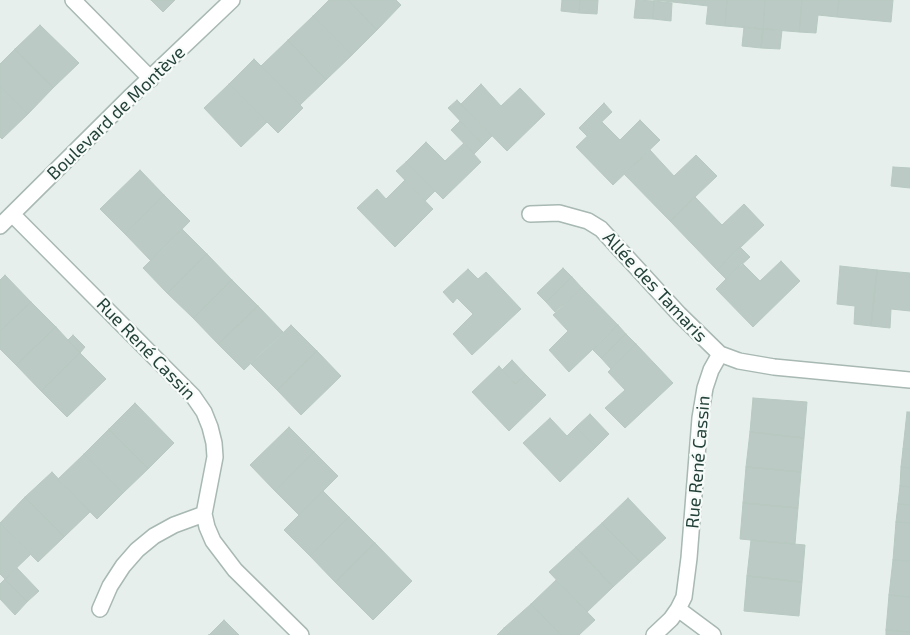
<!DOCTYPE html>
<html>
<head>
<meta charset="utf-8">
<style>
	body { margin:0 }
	canvas { display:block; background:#e6efeb }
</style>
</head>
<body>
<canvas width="910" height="635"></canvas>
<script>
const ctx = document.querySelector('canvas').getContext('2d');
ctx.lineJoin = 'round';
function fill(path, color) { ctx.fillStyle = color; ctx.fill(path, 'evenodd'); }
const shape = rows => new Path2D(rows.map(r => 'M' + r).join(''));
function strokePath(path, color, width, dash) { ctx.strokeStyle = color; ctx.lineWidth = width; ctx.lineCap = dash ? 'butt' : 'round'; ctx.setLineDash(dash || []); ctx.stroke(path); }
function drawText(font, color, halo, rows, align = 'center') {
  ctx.font = font + ' "Exo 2",sans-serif'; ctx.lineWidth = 4.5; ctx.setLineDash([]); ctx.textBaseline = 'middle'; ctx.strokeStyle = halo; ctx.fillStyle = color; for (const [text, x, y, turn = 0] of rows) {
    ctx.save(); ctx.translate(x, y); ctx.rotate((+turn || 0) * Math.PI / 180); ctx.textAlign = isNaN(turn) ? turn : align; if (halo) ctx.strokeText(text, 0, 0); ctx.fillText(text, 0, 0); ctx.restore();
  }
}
const building = shape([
	[151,0,175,0,163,12,151,0],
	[329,0,348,0,377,30,352,55,313,16,329,0],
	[348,0,396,0,401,5,377,30,348,0],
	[562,0,580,0,579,13,561,11,562,0],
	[580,0,598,0,597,14,579,13,580,0],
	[636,0,654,1,653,19,634,18,636,0],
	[654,0,691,0,691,4,654,0],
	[691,0,727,0,725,26,706,24,708,6,691,4,691,0],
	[727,0,765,0,763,29,725,26,727,0],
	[765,0,802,0,799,32,763,29,765,0],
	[802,0,839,0,837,17,818,15,816,33,799,32,802,0],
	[839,0,893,0,891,22,837,17,839,0],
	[654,1,672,3,671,21,653,19,654,1],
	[313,16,352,55,326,80,288,40,313,16],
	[40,25,79,63,53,88,15,49,40,25],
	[744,27,763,29,761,48,742,46,744,27],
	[763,29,782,30,780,49,761,48,763,29],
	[288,40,326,80,300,105,261,66,288,40],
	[15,49,53,88,28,114,0,86,0,64,15,49],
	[254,59,303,108,278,133,229,84,254,59],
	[229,84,267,122,241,147,204,108,229,84],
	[481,84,501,106,520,88,545,114,507,151,461,104,481,84],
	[0,86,28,114,2,139,0,137,0,86],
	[457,100,492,136,483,145,448,108,457,100],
	[604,103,612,112,587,136,579,128,604,103],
	[640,120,660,140,613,185,576,147,602,122,620,140,640,120],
	[460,121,483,145,474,154,451,130,460,121],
	[426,142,445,161,464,143,481,162,443,199,406,162,426,142],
	[650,150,674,176,696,155,717,176,670,221,624,174,650,150],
	[406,162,435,191,425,201,396,171,406,162],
	[893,167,910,168,910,188,891,186,893,167],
	[140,170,164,195,125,234,100,209,140,170],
	[405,180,433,209,395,247,357,208,377,189,386,199,405,180],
	[164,195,190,221,151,261,125,234,164,195],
	[695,197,722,225,744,204,764,225,717,270,670,221,695,197],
	[182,229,207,254,167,293,143,268,182,229],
	[740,247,750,257,726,279,717,270,740,247],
	[207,254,232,280,193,318,167,293,207,254],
	[781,261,800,281,753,327,716,289,742,263,760,281,781,261],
	[840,266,877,270,871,326,854,324,855,306,837,304,840,266],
	[563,268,572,277,546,302,537,293,563,268],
	[468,269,478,279,486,272,521,309,472,355,453,334,473,314,457,298,453,303,443,292,468,269],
	[877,270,910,273,910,311,891,309,890,328,871,326,877,270],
	[5,275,31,302,0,331,0,280,5,275],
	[572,277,582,288,555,312,546,302,572,277],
	[232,280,258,306,218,344,193,318,232,280],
	[582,288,618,325,569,372,549,350,568,331,553,315,582,288],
	[31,302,56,327,16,365,0,349,0,331,31,302],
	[258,306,283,332,244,370,218,344,258,306],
	[291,325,317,351,277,390,251,364,291,325],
	[618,325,626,334,601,358,593,350,618,325],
	[56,327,80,353,41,391,16,365,56,327],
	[626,334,636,344,611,369,601,358,626,334],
	[73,335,85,347,80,353,68,340,73,335],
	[636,344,673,383,625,428,605,408,625,390,608,372,636,344],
	[317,351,341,376,301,415,277,390,317,351],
	[80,353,106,379,67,417,41,391,80,353],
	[512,360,526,375,515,384,502,370,512,360],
	[499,366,515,384,526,375,546,395,509,431,472,392,499,366],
	[753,398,807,402,804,438,750,432,753,398],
	[135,403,174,443,148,469,109,429,135,403],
	[907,412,910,412,910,449,903,449,907,412],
	[590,414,609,434,596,447,576,427,590,414],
	[550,418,567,436,576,427,596,447,560,482,523,443,550,418],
	[289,427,314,452,275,491,250,465,289,427],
	[109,429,148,469,123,493,84,454,109,429],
	[750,432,804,438,801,472,746,467,750,432],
	[903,449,910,449,910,468,901,467,903,449],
	[314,452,338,476,299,515,275,491,314,452],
	[84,454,123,493,97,519,58,479,84,454],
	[746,467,801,472,798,508,743,503,746,467],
	[901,467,910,468,910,487,900,486,901,467],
	[52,472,90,512,64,537,25,497,52,472],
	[900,486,910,487,910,505,898,504,900,486],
	[323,491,349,517,310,556,284,530,323,491],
	[25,497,64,537,38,562,0,523,25,497],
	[628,498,666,538,640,562,602,523,628,498],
	[743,503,798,508,795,544,740,539,743,503],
	[898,504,910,505,910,523,896,522,898,504],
	[349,517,375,543,335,582,310,556,349,517],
	[896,522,910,523,910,561,893,560,896,522],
	[0,523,31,554,5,579,0,574,0,523],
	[602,523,640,562,613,587,576,547,602,523],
	[751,540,805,545,802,582,747,576,751,540],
	[375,543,412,581,373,620,335,582,375,543],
	[576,547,613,587,587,612,549,572,576,547],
	[893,560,910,561,910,597,889,595,893,560],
	[17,568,39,591,27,602,5,579,17,568],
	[747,576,802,582,799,616,744,611,747,576],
	[5,579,27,602,15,615,0,599,0,584,5,579],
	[556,580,595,620,579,635,561,635,531,604,556,580],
	[889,595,910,597,910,632,886,630,889,595],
	[531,604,561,635,511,635,504,628,531,604],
	[224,620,239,635,208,635,209,635,224,620],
	[504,628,511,635,497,635,504,628],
	[886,630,910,632,910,635,886,635,886,630]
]);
fill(building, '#bbcac4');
strokePath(building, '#b8c9c2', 1);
const minor = shape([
	[73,0,151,79],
	[12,214,193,396,204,412,210,427,214,443,215,457,204,514,207,527,213,541,235,570,301,635],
	[530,214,559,213,588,221,601,229,679,314,720,354],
	[0,226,130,97,232,0],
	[100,609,110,586,123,566,137,550,154,536,174,525,204,514],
	[678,609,713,635],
	[654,635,671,619,678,609,684,597,689,558,700,418,705,388,711,370,720,354,739,361,774,367,910,380]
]);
strokePath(minor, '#a8b8b2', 18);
strokePath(minor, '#fff', 15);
drawText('18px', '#24423a', '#f7fbf9', [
	["Boulevard de Montève",116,113,-44],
	["Allée des Tamaris",655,287,47],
	["Rue René Cassin",146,349,46],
	["Rue René Cassin",698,462,-85]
]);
</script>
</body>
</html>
